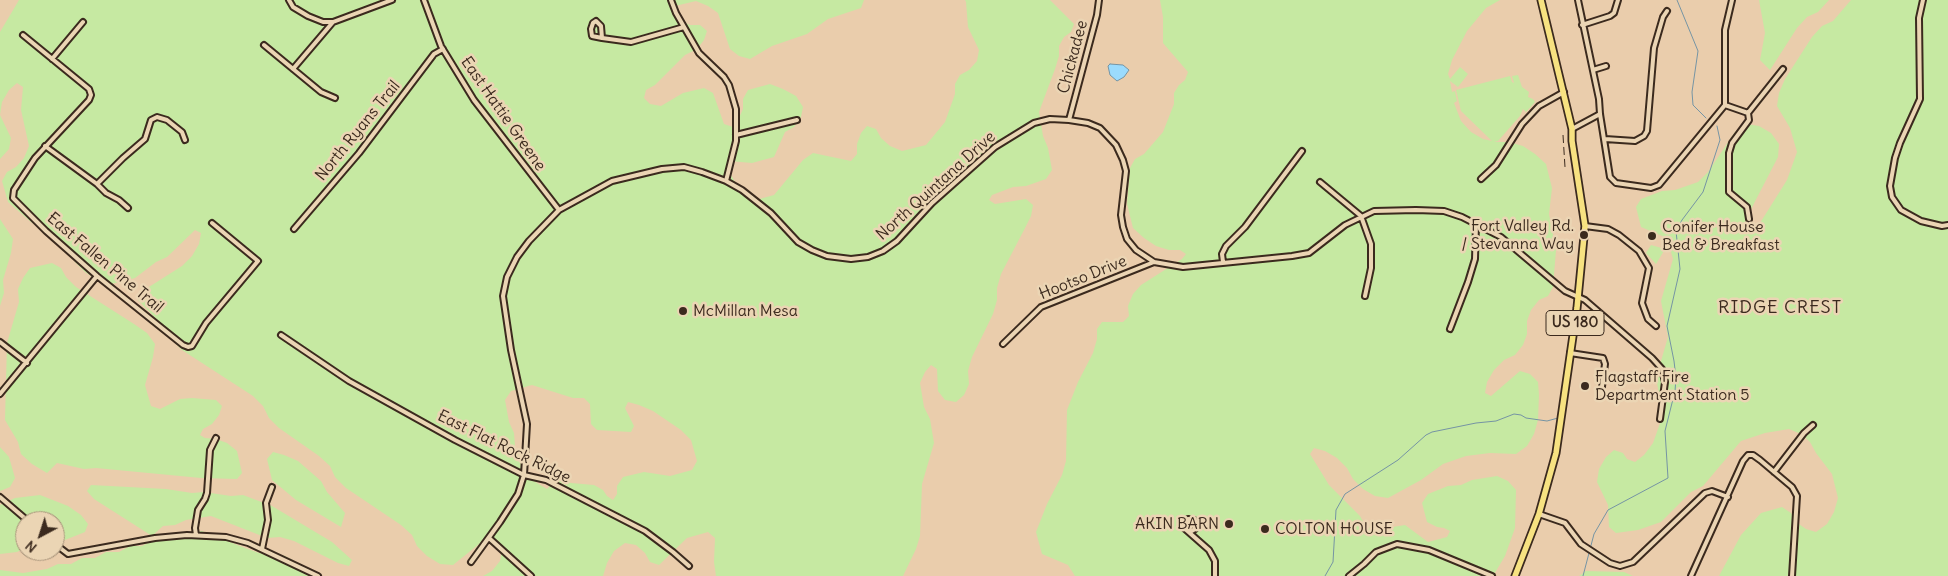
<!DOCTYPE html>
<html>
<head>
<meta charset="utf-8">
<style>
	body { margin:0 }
	#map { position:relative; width:1948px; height:576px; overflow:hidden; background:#eacdac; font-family:Delius,sans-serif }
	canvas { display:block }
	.north { position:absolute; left:15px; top:511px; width:50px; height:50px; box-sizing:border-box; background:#ebd5b4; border:1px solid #a59178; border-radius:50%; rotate:220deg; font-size:14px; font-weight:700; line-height:20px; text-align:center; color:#3b2a1e }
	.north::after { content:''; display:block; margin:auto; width:18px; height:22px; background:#3b2a1e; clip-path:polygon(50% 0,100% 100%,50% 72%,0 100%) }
</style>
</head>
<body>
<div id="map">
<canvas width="1948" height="576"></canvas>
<div class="north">N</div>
</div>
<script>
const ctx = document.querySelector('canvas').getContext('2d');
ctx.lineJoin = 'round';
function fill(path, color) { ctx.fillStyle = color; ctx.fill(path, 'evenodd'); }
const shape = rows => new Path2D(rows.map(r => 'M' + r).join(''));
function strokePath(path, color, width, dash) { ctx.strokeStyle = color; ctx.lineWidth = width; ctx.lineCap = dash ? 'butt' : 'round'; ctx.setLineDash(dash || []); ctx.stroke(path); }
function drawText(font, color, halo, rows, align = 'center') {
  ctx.font = font + ' Delius,sans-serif'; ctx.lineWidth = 5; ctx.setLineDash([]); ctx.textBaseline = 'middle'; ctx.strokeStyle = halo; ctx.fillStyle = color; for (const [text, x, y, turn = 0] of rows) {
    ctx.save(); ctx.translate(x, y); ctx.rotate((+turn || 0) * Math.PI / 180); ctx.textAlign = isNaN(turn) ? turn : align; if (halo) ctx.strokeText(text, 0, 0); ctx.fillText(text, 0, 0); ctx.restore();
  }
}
fill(shape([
	[19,0,864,0,861,8,828,19,807,34,772,46,750,59,739,56,730,49,718,13,708,6,696,1,675,6,672,14,679,20,690,25,700,25,707,31,704,40,697,49,685,55,655,85,646,90,644,98,650,104,661,106,683,93,704,88,713,93,724,124,733,127,738,120,743,109,743,99,748,90,770,84,783,89,796,96,803,107,801,117,794,127,785,132,774,157,752,163,729,161,726,167,743,195,752,201,774,195,803,160,813,153,851,161,857,154,857,144,861,133,867,126,876,129,881,138,890,146,902,151,926,145,945,122,955,94,955,84,960,75,969,70,977,61,979,50,968,27,966,2,965,0,1050,0,1074,24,1071,32,1064,37,1059,46,1059,56,1055,69,1039,112,1043,136,1048,148,1052,170,1046,179,1026,186,1013,187,992,195,989,200,995,204,1026,199,1033,205,1031,216,1024,230,1001,274,997,288,997,300,993,314,972,357,968,371,969,384,964,395,956,402,945,400,938,391,937,369,931,365,925,372,920,383,924,407,930,419,934,443,922,484,920,536,916,549,903,576,716,576,714,562,715,538,708,532,687,538,659,565,650,562,645,553,636,545,625,543,614,551,607,563,603,576,483,576,492,571,500,561,502,551,495,542,484,540,453,565,440,564,427,556,417,546,412,535,401,525,346,488,335,477,330,466,319,456,279,428,269,418,263,406,253,396,182,350,172,340,166,329,138,300,141,292,182,266,192,256,199,244,201,233,195,230,167,257,156,262,135,278,111,284,97,280,85,272,75,262,69,251,59,241,31,222,8,202,2,181,7,172,16,167,24,158,29,146,21,110,23,87,17,83,9,90,2,102,0,115,0,32],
	[532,385,573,398,584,398,590,404,591,424,597,430,631,432,634,426,625,408,628,402,639,405,653,411,681,430,691,440,697,461,692,470,670,476,644,472,623,477,617,486,617,494,613,500,607,496,603,490,594,485,571,483,557,478,547,489,532,480,521,469,520,457,515,446,514,433,509,422,505,400,511,391],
	[1160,0,1500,0,1486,8,1467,31,1452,60,1448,74,1450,79,1460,67,1468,74,1458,87,1450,81,1452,92,1455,91,1457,101,1454,103,1461,121,1471,132,1483,139,1492,141,1461,111,1456,90,1510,76,1512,82,1514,83,1512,76,1518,75,1522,87,1529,92,1528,97,1533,99,1535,102,1526,112,1523,109,1520,116,1498,141,1494,142,1509,142,1523,146,1535,154,1546,164,1552,188,1549,214,1556,250,1553,287,1548,296,1539,300,1531,310,1527,321,1527,334,1523,345,1515,355,1504,360,1494,370,1487,382,1485,393,1491,396,1520,371,1530,374,1538,382,1539,395,1538,420,1534,434,1527,446,1516,454,1490,453,1466,456,1443,464,1421,480,1388,498,1375,496,1363,489,1353,479,1347,468,1337,458,1325,451,1314,448,1310,454,1329,485,1360,516,1365,525,1374,530,1405,525,1428,542,1447,537,1450,531,1444,528,1437,527,1427,522,1422,503,1428,494,1448,486,1461,485,1472,480,1497,476,1508,481,1516,490,1515,528,1505,556,1493,576,1075,576,1068,565,1042,554,1036,532,1047,504,1062,475,1066,461,1067,410,1078,382,1093,353,1097,339,1097,329,1102,322,1123,322,1129,316,1128,306,1133,294,1141,285,1182,259,1186,254,1180,250,1169,250,1156,246,1144,238,1133,228,1127,204,1130,168,1135,159,1144,154,1163,132,1174,104,1174,93,1179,85,1185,80,1188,72,1163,43,1163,17],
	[1759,0,1829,0,1818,12,1807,17,1797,28,1770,70,1760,60,1765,33],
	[1851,0,1948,0,1948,576,1719,576,1741,535,1761,513,1782,507,1791,513,1796,522,1806,529,1816,532,1827,524,1834,512,1838,498,1832,474,1816,453,1810,442,1801,434,1789,429,1765,433,1741,441,1703,486,1691,492,1661,522,1638,530,1616,533,1609,527,1608,505,1597,482,1599,469,1606,457,1614,450,1623,453,1627,459,1635,462,1644,455,1653,443,1663,415,1656,378,1668,337,1661,301,1673,259,1667,238,1641,227,1636,207,1641,199,1662,191,1675,190,1698,182,1708,172,1735,132,1746,124,1759,126,1771,133,1779,144,1778,157,1748,215,1745,226,1752,230,1760,223,1787,180,1797,152,1790,128,1777,106,1779,93,1785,79,1812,37,1822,26,1833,21],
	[0,115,11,138,9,149,0,159],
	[0,219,13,239,11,253,3,280,4,293,0,306],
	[1651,245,1665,249,1656,264,1646,253],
	[52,263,61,268,66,277,76,287,134,324,147,333,155,344,153,357,145,385,151,406,160,409,180,399,192,398,216,400,222,406,219,415,212,424,203,429,200,435,205,438,216,439,227,443,237,451,242,473,237,479,201,478,96,468,84,469,57,463,47,473,32,464,21,454,18,442,5,420,7,343,19,302,18,289,23,278,30,268],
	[0,447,9,457,15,478,10,487,0,491],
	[273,452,284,455,298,461,321,481,327,492,345,513,341,527,296,500,272,480,267,459],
	[91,485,166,489,192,493,204,492,231,496,243,495,272,506,332,542,352,560,349,566,338,563,294,541,280,537,267,538,211,516,186,520,175,525,163,526,152,536,94,499,87,491],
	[40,495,68,506,81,515,88,524,85,532,65,540,55,540,55,521,25,521,25,548,17,552,0,554,0,505,15,498],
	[202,531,245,548,259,553,271,552,285,556,322,576,0,576,0,570,23,573,47,569,58,564,71,564,82,558,95,558,106,552,119,552,130,546,142,546,154,540,166,540,178,534],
	[1586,571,1624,572,1633,576,1579,576]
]), '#c6e9a2');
const water = shape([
	[1110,64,1123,65,1129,70,1124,77,1117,81,1110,75,1108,66,1110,64]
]);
fill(water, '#9bdbfd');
strokePath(water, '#7594a4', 1);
strokePath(shape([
	[1677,0,1698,51,1692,92,1693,105,1706,118],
	[1325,576,1333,562,1336,510,1345,494,1398,460,1426,435,1432,432,1476,423,1496,421,1514,414,1521,415,1526,418,1547,421,1558,418],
	[1583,576,1594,534,1608,510,1668,478,1665,431,1675,391,1676,378,1674,361,1667,326,1680,269,1676,231,1682,220,1703,192,1720,140,1717,126]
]), '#7594a4', 1);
const street = shape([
	[289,0,293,7,308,16,323,22,333,22],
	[424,0,441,46,474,100,559,210],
	[671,0,676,13,699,53,724,77,729,85,736,109,736,141,726,181],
	[1578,0,1599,99,1600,114,1610,177,1616,183,1651,188,1659,185,1725,105,1725,30,1732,0],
	[1923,0,1919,18,1920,99,1900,143,1895,158,1890,186,1892,197,1901,210,1921,221,1942,226,1948,225],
	[1582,25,1610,16,1614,13,1618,0],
	[23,35,89,89,91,95,89,100,35,158,14,190,13,198,46,231,97,276,183,345,188,347,192,346,206,323,258,261,212,223],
	[602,38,601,26,596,21,593,23,591,29,592,36,602,38,631,42,684,27],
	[264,45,321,92,335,98],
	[52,59,83,22],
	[293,69,333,22,392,0],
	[1593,70,1606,66],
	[1725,105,1748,113,1749,120,1732,143,1729,153,1729,192,1747,207,1749,219],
	[1748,113,1783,69],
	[1069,120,1097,15,1099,0],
	[1572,129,1600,114],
	[736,135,797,120],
	[1605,139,1635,141,1644,136,1647,131,1654,48,1663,17,1667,11],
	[45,146,97,184,106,193,119,200,128,208],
	[1481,179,1496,165,1522,124,1539,106,1564,92],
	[1320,182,1361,216,1371,244,1371,268,1365,296],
	[97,184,123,158,145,139,151,120,157,117,167,120,182,132,185,140],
	[1585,226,1608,229,1619,235,1639,251,1649,268,1642,303,1648,319,1656,326],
	[294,229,359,153,434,54,443,49],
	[1223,262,1222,254,1226,246,1245,227,1302,151],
	[1450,329,1468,282,1475,259,1476,225],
	[281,335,349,381,455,440,524,475,546,480,645,531,673,552,689,566],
	[0,342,27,363],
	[1003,344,1041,307,1154,262],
	[1570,353,1603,358,1605,364,1601,394],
	[0,394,97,276],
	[1774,472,1804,433,1813,425],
	[0,497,28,521],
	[1539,514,1565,523,1581,544,1610,563,1620,566,1633,562,1705,493,1712,491,1728,497],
	[1190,532,1195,529,1196,523,1194,520,1188,519,1184,522,1184,528,1209,550,1215,561,1215,576],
	[196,535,195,528,198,510,205,499,207,493,210,450,216,438],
	[489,538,531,576],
	[55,544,68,554,155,538,187,535,226,537,248,543,318,576],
	[262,549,268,520,266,503,272,487],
	[471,562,500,522,518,494,524,475,527,424,511,350,503,296,507,277,517,257,529,241,559,210,612,181,662,169,684,167,702,172,726,181,742,190,771,213,798,242,812,250,827,256,851,259,868,257,883,251,897,241,932,203,995,147,1034,123,1050,119,1069,120,1088,123,1100,128,1116,145,1123,160,1126,171,1121,215,1123,227,1127,239,1136,250,1154,262,1183,267,1292,256,1309,253,1345,225,1374,211,1416,210,1444,211,1462,217,1501,237,1565,291,1585,300,1652,358,1662,369,1665,382,1660,419],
	[1349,576,1364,564,1376,552,1397,544,1429,550,1492,576],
	[1691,576,1743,461,1748,455,1753,455,1760,460,1792,487,1797,496,1792,576]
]);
const primary = shape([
	[1515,576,1539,514,1556,453,1577,308,1585,226,1572,141,1572,129,1541,0]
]);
strokePath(street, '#3b2a1e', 8);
strokePath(primary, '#3b2a1e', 9);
strokePath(street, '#ebd5b4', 4);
strokePath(primary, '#f7e281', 5.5);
strokePath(shape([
	[1563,135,1565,167]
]), '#3b2a1e', 1, [8, 4]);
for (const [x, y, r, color] of [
	[1584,235,5,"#3b2a1e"],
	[1652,236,5,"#3b2a1e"],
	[683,311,5,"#3b2a1e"],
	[1585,386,5,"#3b2a1e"],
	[1229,524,5,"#3b2a1e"],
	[1265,529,5,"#3b2a1e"]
]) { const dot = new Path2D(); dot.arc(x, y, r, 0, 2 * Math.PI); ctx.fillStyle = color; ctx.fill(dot); strokePath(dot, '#ebd5b4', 2); }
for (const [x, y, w] of [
	[1575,323,58]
]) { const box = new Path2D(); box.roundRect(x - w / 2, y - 12.5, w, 25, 4); ctx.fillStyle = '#ebd5b4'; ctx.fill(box); strokePath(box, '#3b2a1e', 1); }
drawText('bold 15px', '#3b2a1e', null, [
	["US 180",1575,323]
]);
drawText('16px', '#3b2a1e', '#ebd5b4', [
	["Chickadee",1073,57,-75],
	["East Hattie Greene",503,114,55],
	["North Ryans Trail",358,131,-51],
	["North Quintana Drive",936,186,-42],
	["East Fallen Pine Trail",105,263,40],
	["Hootso Drive",1083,278,-22],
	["East Flat Rock Ridge",504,447,26]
]);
drawText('16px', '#3b2a1e', '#ebd5b4', [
	["Fort Valley Rd.",1574,226,"right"],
	["/ Stevanna Way",1574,244,"right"],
	["Conifer House",1662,227],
	["Bed & Breakfast",1662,245],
	["McMillan Mesa",693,311],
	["Flagstaff Fire",1595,377],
	["Department Station 5",1595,395],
	["AKIN BARN",1219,524,"right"],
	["COLTON HOUSE",1275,529]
], 'left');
ctx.letterSpacing = '1px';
drawText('18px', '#3b2a1e', '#ebd5b4', [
	["RIDGE CREST",1780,308]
]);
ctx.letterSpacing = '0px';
</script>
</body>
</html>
